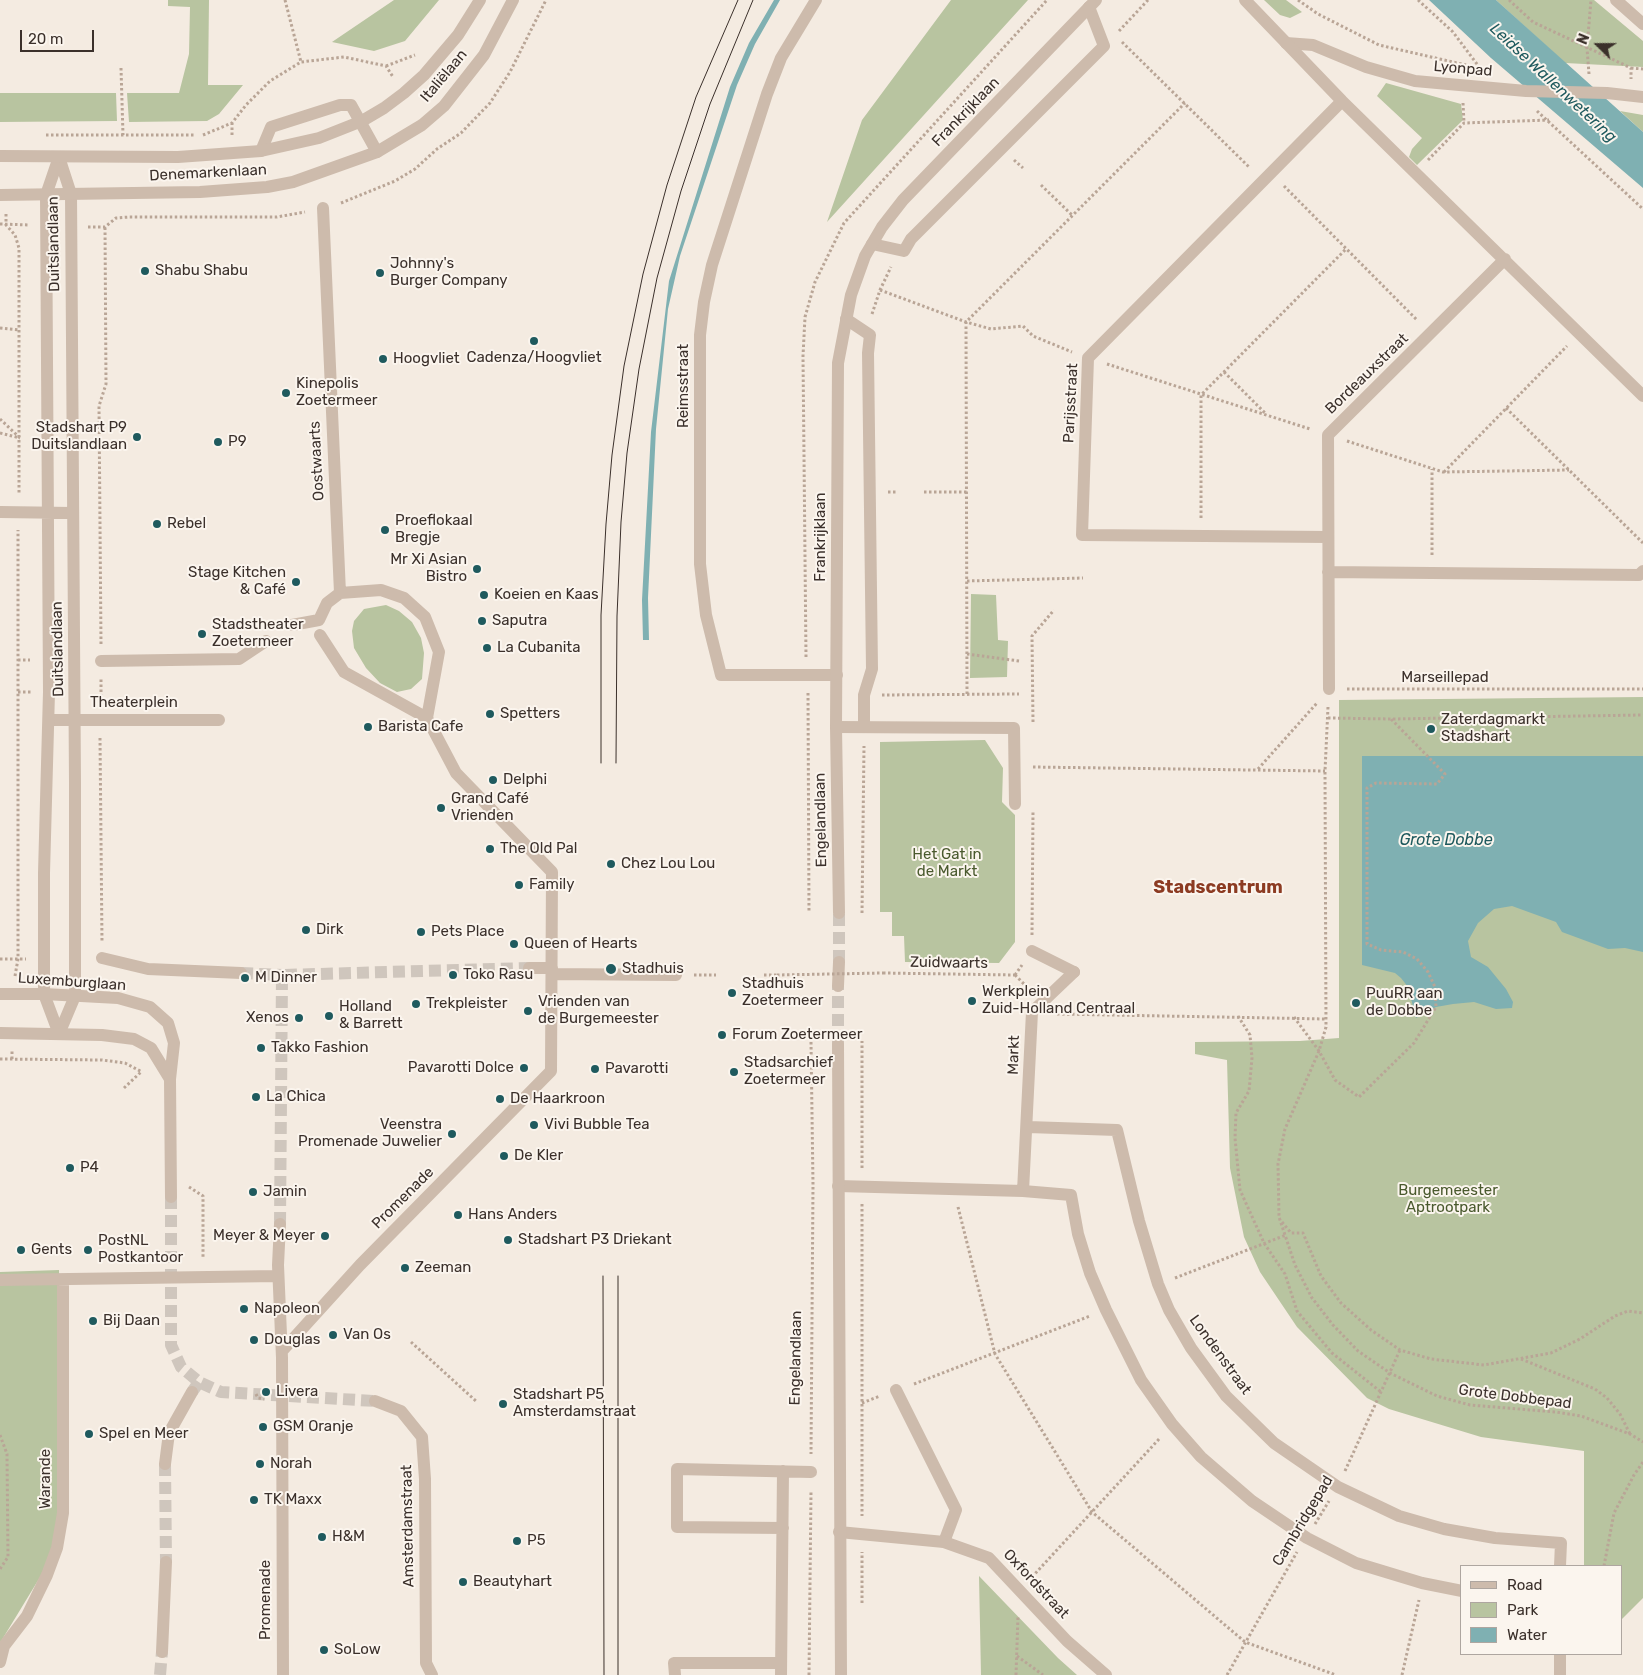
<!DOCTYPE html>
<html>
<head>
<meta charset="utf-8">
<style>
	body { margin:0 }
	#map { position:relative; width:1643px; height:1675px; overflow:hidden; background:#f4ebe1; font-family:Rubik,sans-serif }
	canvas { display:block }
	.legend { position:absolute; left:1460px; top:1565px; width:162px; height:90px; box-sizing:border-box; background:#fbf5ee; border:1px solid #aea6a0; margin:0; padding:6px 9px; list-style:none; font-size:15px; color:#3b302b }
	.legend li { display:flex; align-items:center; gap:10px; height:25px }
	.legend b { width:25px; border:1px solid #aea6a0 }
	.north { position:absolute; left:1573px; top:20px; width:50px; height:50px; -webkit-text-stroke:4px #fbf5ee; paint-order:stroke; rotate:292deg; font-size:14px; font-weight:700; line-height:20px; text-align:center; color:#3b302b }
	.north::after { content:''; display:block; margin:auto; width:18px; height:22px; background:#3b302b; clip-path:polygon(50% 0,100% 100%,50% 72%,0 100%) }
	.scale { position:absolute; left:20px; top:30px; width:74px; height:22px; box-sizing:border-box; border:2px solid #3b302b; border-top:0; padding-left:6px; font-size:15px; line-height:18px; white-space:nowrap; color:#3b302b; -webkit-text-stroke:4px #fbf5ee; paint-order:stroke }
</style>
</head>
<body>
<div id="map">
<canvas width="1643" height="1675"></canvas>
<ul class="legend">
<li><b style="height:6px;background:#cdbbac"></b>Road</li>
<li><b style="height:14px;background:#b8c4a0"></b>Park</li>
<li><b style="height:14px;background:#7fb0b2"></b>Water</li>
</ul>
<div class="north">N</div>
<div class="scale">20 m</div>
</div>
<script>
const ctx = document.querySelector('canvas').getContext('2d');
ctx.lineJoin = 'round';
function fill(path, color) { ctx.fillStyle = color; ctx.fill(path, 'evenodd'); }
const shape = rows => new Path2D(rows.map(r => 'M' + r).join(''));
function strokePath(path, color, width, dash) { ctx.strokeStyle = color; ctx.lineWidth = width; ctx.lineCap = dash ? 'butt' : 'round'; ctx.setLineDash(dash || []); ctx.stroke(path); }
function drawText(font, color, halo, rows, align = 'center') {
  ctx.font = font + ' Rubik,sans-serif'; ctx.lineWidth = 4; ctx.setLineDash([]); ctx.textBaseline = 'middle'; ctx.strokeStyle = halo; ctx.fillStyle = color; for (const [text, x, y, turn = 0] of rows) {
    ctx.save(); ctx.translate(x, y); ctx.rotate((+turn || 0) * Math.PI / 180); ctx.textAlign = isNaN(turn) ? turn : align; if (halo) ctx.strokeText(text, 0, 0); ctx.fillText(text, 0, 0); ctx.restore();
  }
}
fill(shape([
	[168,0,209,0,208,85,243,85,219,114,207,121,129,122,127,93,179,93,189,54,190,7,168,6],
	[394,0,439,0,405,41,374,51,332,42],
	[951,0,1028,0,827,222,862,120],
	[1264,0,1286,0,1302,12,1290,18,1280,15],
	[1496,0,1594,0,1643,41,1643,67,1565,63],
	[1386,83,1461,104,1463,120,1417,165,1409,157,1412,149,1422,138,1377,96],
	[0,93,116,93,117,121,0,122],
	[1620,111,1643,115,1643,132],
	[971,594,996,595,998,640,1008,641,1007,677,970,678],
	[386,605,399,611,412,622,421,638,424,653,422,679,411,689,397,692,380,683,366,668,354,648,352,631,354,621,364,609],
	[1643,697,1643,1598,1622,1619,1622,1566,1584,1566,1584,1451,1481,1437,1389,1409,1367,1398,1297,1327,1260,1272,1244,1237,1230,1168,1227,1060,1195,1054,1195,1042,1300,1041,1339,1038,1339,700],
	[985,740,1003,768,1002,802,1015,815,1015,942,999,963,905,962,904,936,892,936,892,912,880,912,880,742],
	[59,1270,62,1541,0,1643,0,1272],
	[979,1576,1058,1658,1077,1675,981,1675]
]), '#b8c4a0');
fill(shape([
	[774,0,780,0,755,44,737,85,680,256,668,309,656,429,648,598,649,640,643,640,642,600,651,432,669,281,730,87,749,43],
	[1429,0,1496,0,1643,132,1643,188,1491,58],
	[1362,756,1643,756,1643,952,1625,948,1608,949,1562,932,1556,922,1512,906,1494,909,1478,923,1468,941,1471,957,1488,967,1506,989,1513,1002,1512,1008,1496,1009,1474,1002,1453,1004,1436,1007,1416,1018,1408,987,1401,978,1395,973,1362,965]
]), '#7fb0b2');
strokePath(shape([
	[241,973,282,975],
	[280,1224,282,975,529,968]
]), '#cfc6bd', 12, [12, 6]);
strokePath(shape([
	[192,1392,199,1382],
	[165,1464,166,1562],
	[160,1675,162,1652]
]), '#cfc6bd', 12, [12, 6]);
strokePath(shape([
	[839,962,839,913],
	[838,1044,838,986],
	[171,1197,171,1345,181,1367,199,1382,221,1392,375,1401]
]), '#cfc6bd', 12, [12, 6]);
strokePath(shape([
	[285,0,301,62],
	[1298,0,1318,14,1379,45,1466,65],
	[1418,0,1453,32,1480,68],
	[1509,0,1533,22,1631,68,1631,79],
	[1119,31,1148,0],
	[1122,42,1250,168],
	[386,66,415,55],
	[121,68,123,135],
	[1631,68,1643,69],
	[1589,74,1587,48,1591,0],
	[1463,103,1464,123],
	[1537,111,1643,209],
	[46,135,194,135],
	[203,135,232,123,246,105,270,81,301,62,344,57,386,66,393,77],
	[232,135,232,123],
	[1014,160,1023,168],
	[1428,160,1464,123,1549,120],
	[1041,185,1073,216],
	[1284,186,1417,320],
	[341,203,395,181,415,169,437,149,461,133,490,103,510,72,546,0],
	[6,214,6,225,15,235,19,248,19,494],
	[0,224,29,225],
	[88,227,105,227,116,218,129,217,277,217,305,212],
	[880,290,966,322,991,329,1023,326,1033,336,1072,352],
	[872,314,880,290,891,267],
	[0,328,19,330],
	[1107,364,1310,429],
	[1224,372,1266,414],
	[1506,408,1643,543],
	[0,419,20,438],
	[0,433,20,438],
	[1347,441,1443,472,1569,470],
	[1444,472,1567,346],
	[888,492,898,492],
	[924,492,967,492],
	[1201,518,1201,395,1346,249],
	[1432,555,1432,469],
	[967,581,1083,578],
	[101,644,99,406,106,384,105,227],
	[967,654,1019,661],
	[806,657,803,356,805,317,815,282,844,223,1047,0],
	[18,660,30,660],
	[1347,689,1643,689],
	[18,692,32,692],
	[808,693,809,913],
	[967,694,966,322,1185,103],
	[882,695,1019,694],
	[101,702,101,678],
	[1328,707,1325,771,1326,1027,1319,1051,1285,1129,1278,1164,1279,1217,1295,1265,1312,1298,1333,1325,1358,1351,1390,1373,1437,1396,1470,1405,1556,1412,1581,1416,1630,1434,1643,1442],
	[1328,718,1391,719,1643,715],
	[1033,722,1032,636,1054,610],
	[100,738,102,942],
	[1033,767,1325,771],
	[1258,769,1317,703],
	[862,913,864,746],
	[1032,935,1033,811],
	[0,959,26,959],
	[883,973,1015,975],
	[694,975,716,975],
	[764,975,777,975],
	[1015,975,1022,965],
	[1015,975,1029,989],
	[15,976,18,959,18,530],
	[1057,1014,1326,1019],
	[1238,1016,1250,1035,1252,1058,1249,1091,1236,1113,1235,1138,1240,1190,1264,1243,1285,1274,1297,1311,1332,1353,1381,1392],
	[1294,1017,1319,1051,1335,1080,1359,1097,1414,1043,1436,1007,1435,987,1428,972,1417,959,1403,952,1381,950,1367,944,1367,788,1376,783,1437,784,1445,774,1391,719],
	[811,1042,813,1185,811,1454],
	[0,1059,102,1060,125,1063,142,1072],
	[12,1059,12,1050],
	[124,1088,142,1071],
	[862,1168,862,1041],
	[189,1187,203,1196,203,1258],
	[862,1204,862,1516],
	[958,1207,995,1354,1092,1512,1245,1642,1336,1675],
	[1282,1222,1291,1233,1303,1233,1321,1276,1341,1303,1371,1330,1400,1350,1431,1359,1484,1365,1551,1353,1580,1339,1615,1316,1628,1311,1643,1313],
	[1175,1278,1286,1235],
	[411,1342,477,1402],
	[1521,1359,1595,1389,1607,1398,1620,1414,1630,1434],
	[914,1384,1090,1316],
	[256,1394,258,1398,264,1399],
	[862,1403,880,1396],
	[0,1435,7,1454,8,1557,0,1569],
	[1345,1471,1400,1350],
	[1315,1524,1329,1501],
	[1604,1566,1614,1513,1634,1475,1643,1462],
	[1032,1577,1160,1438],
	[862,1603,862,1552],
	[1017,1656,1043,1675],
	[809,1675,811,1491],
	[1016,1675,1018,1616],
	[1227,1675,1297,1552],
	[1402,1675,1419,1600]
]), '#b9a596', 3, [2.5, 2.5]);
strokePath(shape([
	[1286,43,1313,45,1366,67,1415,81,1526,91,1607,93,1643,97],
	[261,151,271,127,340,105,351,105,377,152],
	[49,720,219,720],
	[1032,951,1074,972],
	[896,1390,956,1510,944,1542],
	[783,1528,677,1527,677,1469,811,1472],
	[675,1675,674,1663,781,1663],
	[781,1675,783,1471]
]), '#cdbbac', 12);
strokePath(shape([
	[292,625,319,620,327,603,340,593],
	[320,635,344,672,427,718],
	[101,661,239,659,266,641],
	[102,958,148,969,241,973],
	[529,968,552,968],
	[552,974,676,975],
	[280,1224,278,1265,282,1358,283,1675],
	[0,1280,278,1276],
	[282,1351,360,1265,551,1071,552,872,456,773,427,718,439,652,425,617,404,598,381,590,340,593,323,208],
	[0,1662,4,1646,27,1616,47,1575,57,1548,63,1513,63,1280]
]), '#cdbbac', 12);
strokePath(shape([
	[816,0,781,58,767,94,712,265,704,302,700,335,700,564,706,615,721,675,837,675],
	[1245,0,1342,101,1643,396],
	[1616,0,1643,24],
	[872,244,904,251,911,239,1104,46,1089,7],
	[846,319,870,335,868,353,872,669,864,695,864,727],
	[0,512,72,513],
	[1328,537,1082,535,1088,358,1342,101],
	[1328,572,1639,575,1643,571],
	[1329,689,1328,435,1505,259],
	[836,727,1014,728,1015,804],
	[59,1034,75,996,75,782,71,194,59,157],
	[59,1034,44,994,44,873,49,692,46,195,59,157],
	[1028,1127,1117,1130,1139,1221,1158,1284,1169,1310,1191,1348,1226,1396,1274,1443,1338,1487,1399,1516,1444,1529,1495,1538,1561,1543,1560,1566],
	[838,1186,1023,1191,1071,1195,1078,1234,1090,1273,1106,1310,1141,1380,1172,1424,1201,1457,1252,1501,1307,1538,1356,1563,1422,1583,1462,1591],
	[1023,1191,1032,1012,1074,972],
	[165,1464,169,1433,192,1392],
	[839,1532,944,1542,989,1558,1067,1641,1106,1675],
	[162,1652,166,1562],
	[1560,1675,1560,1654]
]), '#cdbbac', 12);
strokePath(shape([
	[0,156,178,157,261,151,319,138,362,121,384,108,404,93,424,75,458,35,480,0],
	[0,195,200,192,267,187,293,182,377,152,422,125,444,106,484,55,513,0],
	[839,913,836,727,838,363,851,295,865,256,882,227,903,200,1096,0],
	[838,986,839,962],
	[0,994,44,994,118,998,150,1007,168,1023,174,1043,170,1079,171,1197],
	[0,1033,102,1035,134,1039,151,1048,170,1079],
	[838,1044,841,1675],
	[375,1401,401,1411,422,1437,425,1479,426,1663,432,1675]
]), '#cdbbac', 12);
strokePath(shape([
	[601,763,601,615,606,524,612,455,624,366,643,274,667,185,696,97,738,0],
	[616,763,617,616,621,522,627,453,639,369,657,278,681,191,710,104,753,0],
	[603,1276,604,1675],
	[618,1675,618,1276]
]), '#3b302b', 1);
strokePath(shape([
	[777,975,883,973]
]), '#b9a596', 3, [2.5, 2.5]);
for (const [x, y, r, color] of [
	[145,271,5,"#1f5a5e"],
	[380,273,5,"#1f5a5e"],
	[534,341,5,"#1f5a5e"],
	[383,359,5,"#1f5a5e"],
	[286,393,5,"#1f5a5e"],
	[137,437,5,"#1f5a5e"],
	[218,442,5,"#1f5a5e"],
	[157,524,5,"#1f5a5e"],
	[385,530,5,"#1f5a5e"],
	[477,569,5,"#1f5a5e"],
	[296,582,5,"#1f5a5e"],
	[484,595,5,"#1f5a5e"],
	[482,621,5,"#1f5a5e"],
	[202,634,5,"#1f5a5e"],
	[487,648,5,"#1f5a5e"],
	[490,714,5,"#1f5a5e"],
	[368,727,5,"#1f5a5e"],
	[1431,729,5,"#1f5a5e"],
	[493,780,5,"#1f5a5e"],
	[441,808,5,"#1f5a5e"],
	[490,849,5,"#1f5a5e"],
	[611,864,5,"#1f5a5e"],
	[519,885,5,"#1f5a5e"],
	[306,930,5,"#1f5a5e"],
	[421,932,5,"#1f5a5e"],
	[514,944,5,"#1f5a5e"],
	[611,969,6,"#1f5a5e"],
	[453,975,5,"#1f5a5e"],
	[245,978,5,"#1f5a5e"],
	[732,993,5,"#1f5a5e"],
	[972,1001,5,"#1f5a5e"],
	[1356,1003,5,"#1f5a5e"],
	[416,1004,5,"#1f5a5e"],
	[528,1011,5,"#1f5a5e"],
	[329,1016,5,"#1f5a5e"],
	[299,1018,5,"#1f5a5e"],
	[722,1035,5,"#1f5a5e"],
	[261,1048,5,"#1f5a5e"],
	[524,1068,5,"#1f5a5e"],
	[595,1069,5,"#1f5a5e"],
	[734,1072,5,"#1f5a5e"],
	[256,1097,5,"#1f5a5e"],
	[500,1099,5,"#1f5a5e"],
	[534,1125,5,"#1f5a5e"],
	[452,1134,5,"#1f5a5e"],
	[504,1156,5,"#1f5a5e"],
	[70,1168,5,"#1f5a5e"],
	[253,1192,5,"#1f5a5e"],
	[458,1215,5,"#1f5a5e"],
	[325,1236,5,"#1f5a5e"],
	[508,1240,5,"#1f5a5e"],
	[21,1250,5,"#1f5a5e"],
	[88,1250,5,"#1f5a5e"],
	[405,1268,5,"#1f5a5e"],
	[244,1309,5,"#1f5a5e"],
	[93,1321,5,"#1f5a5e"],
	[333,1335,5,"#1f5a5e"],
	[254,1340,5,"#1f5a5e"],
	[266,1392,5,"#1f5a5e"],
	[503,1404,5,"#1f5a5e"],
	[263,1427,5,"#1f5a5e"],
	[89,1434,5,"#1f5a5e"],
	[260,1464,5,"#1f5a5e"],
	[254,1500,5,"#1f5a5e"],
	[322,1537,5,"#1f5a5e"],
	[517,1541,5,"#1f5a5e"],
	[463,1582,5,"#1f5a5e"],
	[324,1650,5,"#1f5a5e"]
]) { const dot = new Path2D(); dot.arc(x, y, r, 0, 2 * Math.PI); ctx.fillStyle = color; ctx.fill(dot); strokePath(dot, '#fbf5ee', 2); }
drawText('15px', '#3b302b', '#fbf5ee', [
	["Lyonpad",1463,69,5],
	["Italiëlaan",444,76,-50],
	["Frankrijklaan",966,112,-46],
	["Denemarkenlaan",208,173,-3],
	["Duitslandlaan",54,244,-91],
	["Bordeauxstraat",1367,374,-44],
	["Reimsstraat",684,386,-90],
	["Parijsstraat",1071,403,-87],
	["Oostwaarts",317,461,-93],
	["Frankrijklaan",821,537,-90],
	["Duitslandlaan",58,649,-91],
	["Marseillepad",1445,678],
	["Theaterplein",134,703],
	["Engelandlaan",821,820,-91],
	["Zuidwaarts",949,963,1],
	["Luxemburglaan",72,982,4],
	["Markt",1014,1055,-88],
	["Promenade",403,1198,-45],
	["Londenstraat",1220,1355,54],
	["Engelandlaan",796,1358,-89],
	["Grote Dobbepad",1515,1397,7],
	["Warande",46,1479,-90],
	["Cambridgepad",1303,1521,-59],
	["Amsterdamstraat",408,1526,-91],
	["Oxfordstraat",1036,1584,47],
	["Promenade",266,1600,-90]
]);
drawText('15px', '#3b302b', '#fbf5ee', [
	["Johnny's",390,264],
	["Burger Company",390,281],
	["Shabu Shabu",155,271],
	["Cadenza/Hoogvliet",534,358,"center"],
	["Hoogvliet",393,359],
	["Kinepolis",296,384],
	["Zoetermeer",296,401],
	["Stadshart P9",127,428,"right"],
	["Duitslandlaan",127,445,"right"],
	["P9",228,442],
	["Proeflokaal",395,521],
	["Bregje",395,538],
	["Rebel",167,524],
	["Mr Xi Asian",467,560,"right"],
	["Bistro",467,577,"right"],
	["Stage Kitchen",286,573,"right"],
	["& Café",286,590,"right"],
	["Koeien en Kaas",494,595],
	["Saputra",492,621],
	["Stadstheater",212,625],
	["Zoetermeer",212,642],
	["La Cubanita",497,648],
	["Spetters",500,714],
	["Zaterdagmarkt",1441,720],
	["Stadshart",1441,737],
	["Barista Cafe",378,727],
	["Delphi",503,780],
	["Grand Café",451,799],
	["Vrienden",451,816],
	["The Old Pal",500,849],
	["Chez Lou Lou",621,864],
	["Family",529,885],
	["Dirk",316,930],
	["Pets Place",431,932],
	["Queen of Hearts",524,944],
	["Stadhuis",622,969],
	["Toko Rasu",463,975],
	["M Dinner",255,978],
	["Stadhuis",742,984],
	["Zoetermeer",742,1001],
	["Werkplein",982,992],
	["Zuid-Holland Centraal",982,1009],
	["PuuRR aan",1366,994],
	["de Dobbe",1366,1011],
	["Vrienden van",538,1002],
	["de Burgemeester",538,1019],
	["Trekpleister",426,1004],
	["Holland",339,1007],
	["& Barrett",339,1024],
	["Xenos",289,1018,"right"],
	["Forum Zoetermeer",732,1035],
	["Takko Fashion",271,1048],
	["Stadsarchief",744,1063],
	["Zoetermeer",744,1080],
	["Pavarotti Dolce",514,1068,"right"],
	["Pavarotti",605,1069],
	["La Chica",266,1097],
	["De Haarkroon",510,1099],
	["Veenstra",442,1125,"right"],
	["Promenade Juwelier",442,1142,"right"],
	["Vivi Bubble Tea",544,1125],
	["De Kler",514,1156],
	["P4",80,1168],
	["Jamin",263,1192],
	["Hans Anders",468,1215],
	["Meyer & Meyer",315,1236,"right"],
	["Stadshart P3 Driekant",518,1240],
	["PostNL",98,1241],
	["Postkantoor",98,1258],
	["Gents",31,1250],
	["Zeeman",415,1268],
	["Napoleon",254,1309],
	["Bij Daan",103,1321],
	["Van Os",343,1335],
	["Douglas",264,1340],
	["Livera",276,1392],
	["Stadshart P5",513,1395],
	["Amsterdamstraat",513,1412],
	["GSM Oranje",273,1427],
	["Spel en Meer",99,1434],
	["Norah",270,1464],
	["TK Maxx",264,1500],
	["H&M",332,1537],
	["P5",527,1541],
	["Beautyhart",473,1582],
	["SoLow",334,1650]
], 'left');
drawText('15px', '#4a5a2e', '#fbf5ee', [
	["Het Gat in",947,855],
	["de Markt",947,872],
	["Burgemeester",1448,1191],
	["Aptrootpark",1448,1208]
]);
drawText('italic 16px', '#1f5a5e', '#fbf5ee', [
	["Leidse Wallenwetering",1553,83,43],
	["Grote Dobbe",1446,840]
]);
drawText('bold 18px', '#8c3b22', '#fbf5ee', [
	["Stadscentrum",1218,888]
]);
</script>
</body>
</html>
